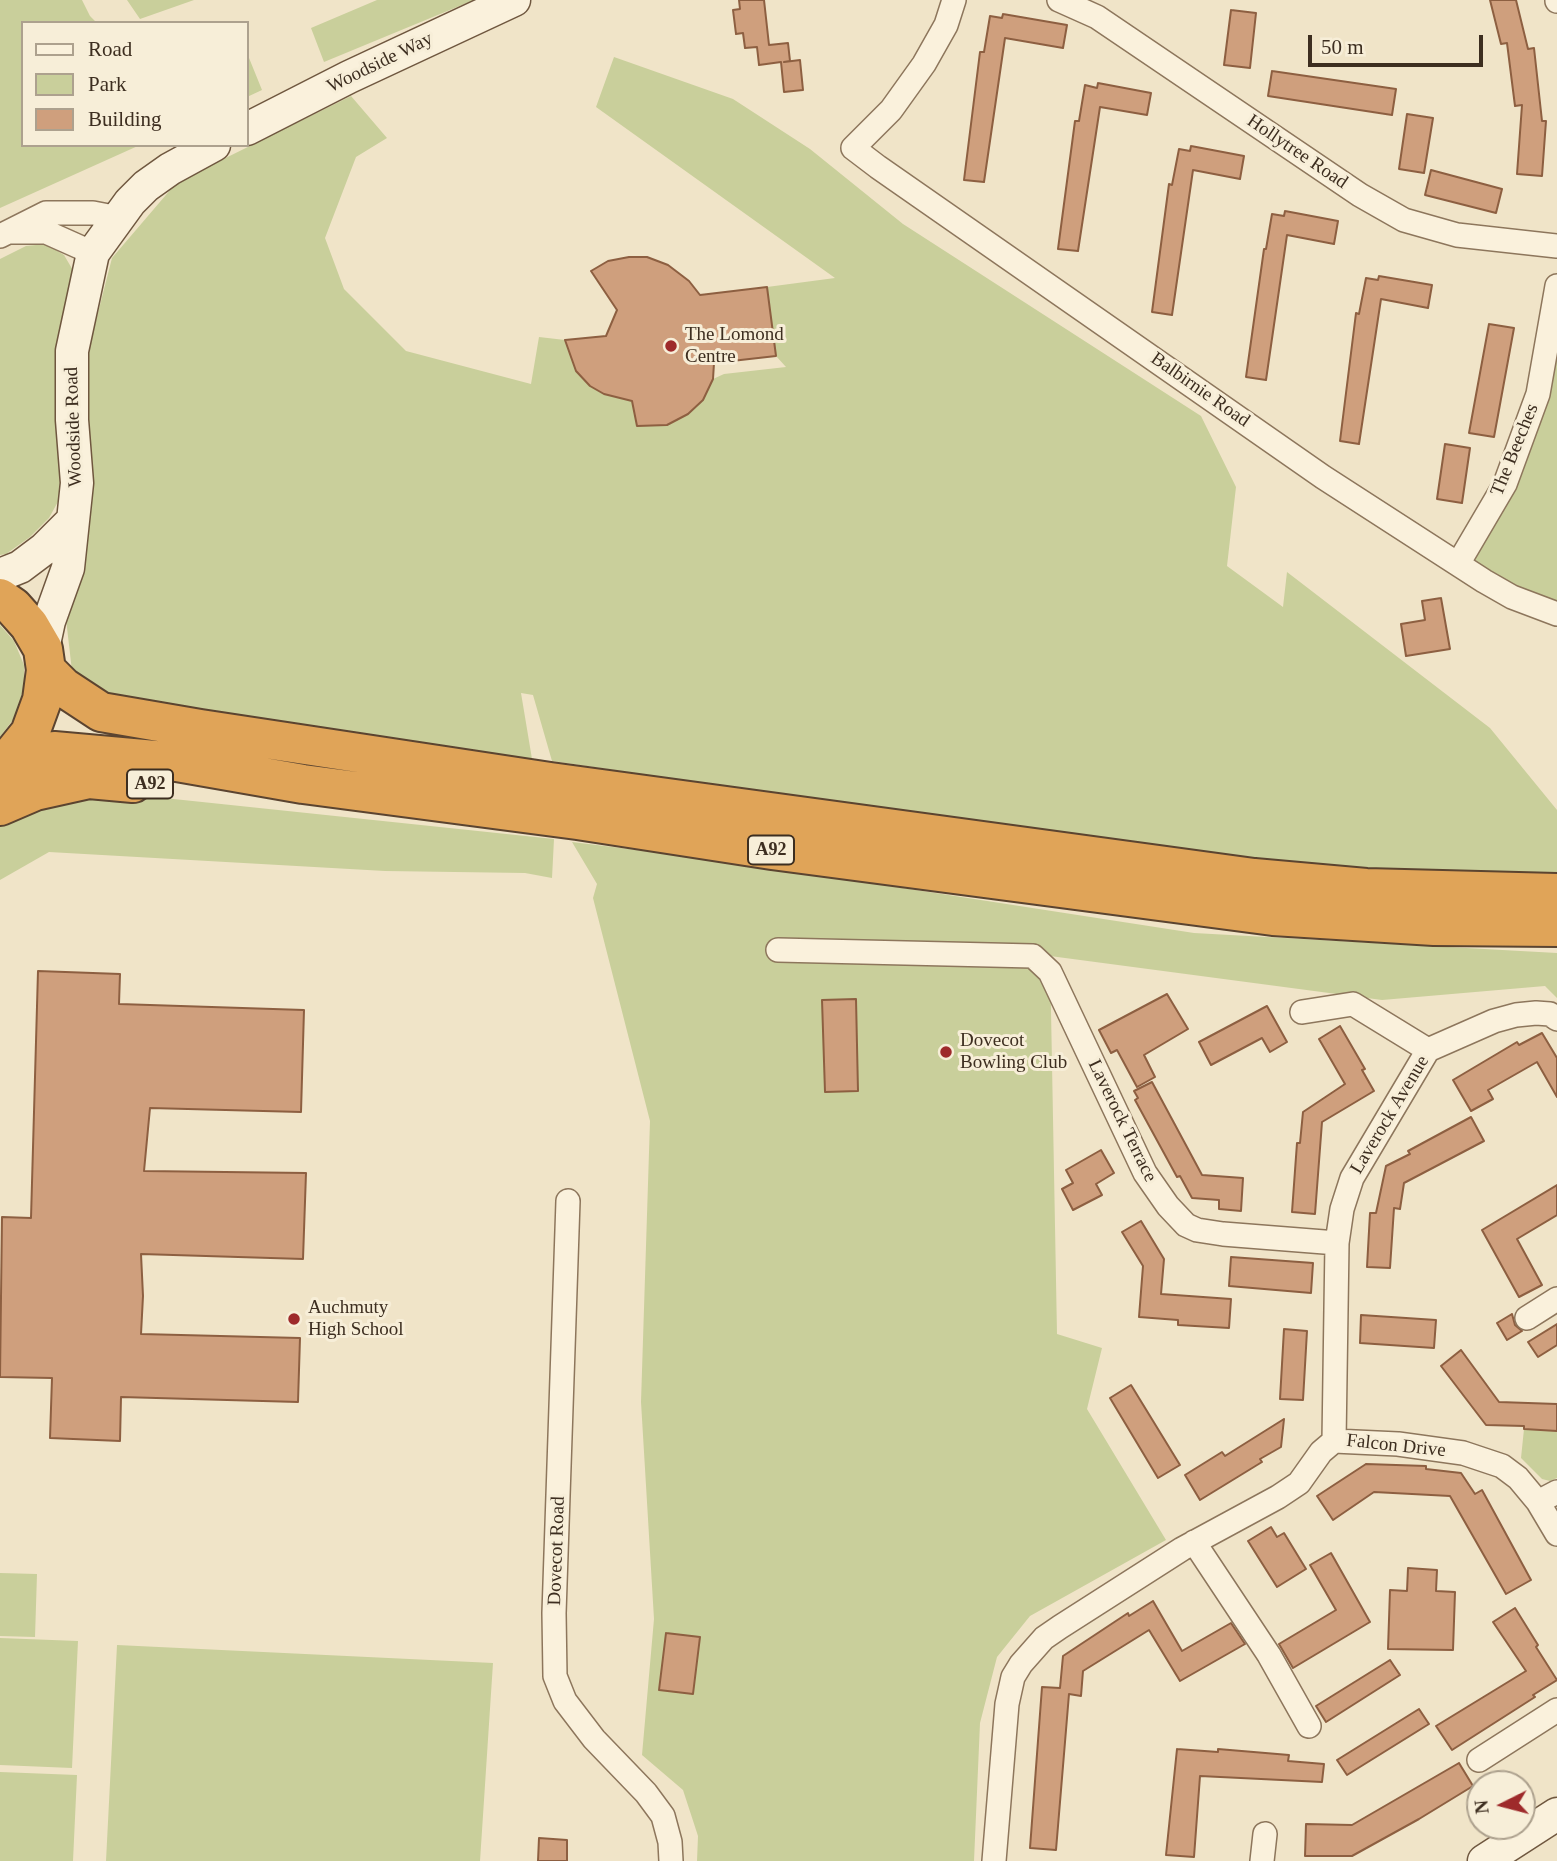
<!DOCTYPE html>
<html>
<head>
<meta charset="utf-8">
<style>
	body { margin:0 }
	#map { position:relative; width:1557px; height:1861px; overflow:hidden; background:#f0e4c8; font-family:Georgia,serif }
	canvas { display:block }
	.legend { position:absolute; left:21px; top:21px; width:228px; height:126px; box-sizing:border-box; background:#f7eed8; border:2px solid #ada18e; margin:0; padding:9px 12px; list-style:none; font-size:21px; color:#3d2e20 }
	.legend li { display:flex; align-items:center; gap:14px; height:35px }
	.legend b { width:35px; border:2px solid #ada18e }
	.north { position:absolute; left:1466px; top:1770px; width:70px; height:70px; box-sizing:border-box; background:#f7eed8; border:2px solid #ada18e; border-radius:50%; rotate:264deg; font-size:19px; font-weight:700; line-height:28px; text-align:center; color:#3d2e20 }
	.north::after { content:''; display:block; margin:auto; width:24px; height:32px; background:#9e2a2b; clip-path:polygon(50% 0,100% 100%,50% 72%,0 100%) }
	.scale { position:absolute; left:1308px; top:35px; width:175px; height:32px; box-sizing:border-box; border:4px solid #3d2e20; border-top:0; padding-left:9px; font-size:21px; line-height:24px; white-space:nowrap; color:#3d2e20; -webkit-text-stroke:5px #f7eed8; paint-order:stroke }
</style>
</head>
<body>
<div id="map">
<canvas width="1557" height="1861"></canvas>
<ul class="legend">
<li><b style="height:9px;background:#faf1dc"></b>Road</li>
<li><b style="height:19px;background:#c9cf9b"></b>Park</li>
<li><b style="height:19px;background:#cf9f7d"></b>Building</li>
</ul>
<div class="north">N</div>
<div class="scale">50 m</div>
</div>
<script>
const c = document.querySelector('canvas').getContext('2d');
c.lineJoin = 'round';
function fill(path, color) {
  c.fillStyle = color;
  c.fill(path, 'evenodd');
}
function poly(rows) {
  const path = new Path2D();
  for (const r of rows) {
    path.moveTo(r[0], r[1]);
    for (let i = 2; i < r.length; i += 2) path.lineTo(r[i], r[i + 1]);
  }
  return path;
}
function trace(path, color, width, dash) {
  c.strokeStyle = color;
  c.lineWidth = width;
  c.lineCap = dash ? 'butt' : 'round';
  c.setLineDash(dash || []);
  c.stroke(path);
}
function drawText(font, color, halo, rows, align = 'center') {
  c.font = font + ' Georgia,serif';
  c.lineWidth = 6;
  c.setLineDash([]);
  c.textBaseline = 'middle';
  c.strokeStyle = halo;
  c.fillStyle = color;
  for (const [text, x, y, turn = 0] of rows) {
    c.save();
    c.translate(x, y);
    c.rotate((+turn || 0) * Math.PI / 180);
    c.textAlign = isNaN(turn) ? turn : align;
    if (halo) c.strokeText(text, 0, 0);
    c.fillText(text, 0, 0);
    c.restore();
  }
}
const green = poly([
	[0,0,82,0,90,16,97,23,23,23,23,145,140,145,0,208],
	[127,0,194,0,140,19],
	[377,0,474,0,324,62,311,28],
	[247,53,262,90,247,97],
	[614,57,733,99,810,149,903,224,1201,416,1236,487,1227,566,1283,607,1287,572,1490,728,1557,810,1557,887,1260,864,552,761,533,695,521,693,532,759,144,710,100,694,72,671,66,619,90,482,88,352,112,258,177,182,351,96,387,138,356,157,325,238,344,289,406,351,531,384,539,337,565,340,576,371,590,386,632,398,637,426,667,425,688,414,703,400,713,379,724,374,786,367,776,356,767,287,835,278,596,107],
	[46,244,64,255,74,272,60,498,49,518,30,537,6,554,0,555,0,259,26,246],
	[1557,286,1557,614,1458,564,1505,484],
	[0,625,14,641,24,665,24,687,15,717,0,737],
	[88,790,554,839,552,878,525,873,385,871,49,852,0,880,0,822],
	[572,842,735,862,1194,933,1557,953,1557,998,1545,986,1382,1000,1050,956,1057,1334,1102,1348,1087,1409,1166,1540,1030,1616,997,1657,980,1723,974,1861,697,1861,698,1836,683,1790,642,1755,654,1619,641,1402,650,1121,593,898,597,884],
	[1524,1429,1557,1431,1557,1478,1550,1481,1542,1479,1521,1458],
	[0,1573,37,1574,35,1637,0,1636],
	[0,1638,78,1641,72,1768,0,1765],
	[117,1645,493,1663,480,1861,106,1861],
	[0,1772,77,1775,73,1861,0,1861]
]);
const building = poly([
	[739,0,764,0,769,45,788,43,790,61,784,62,800,60,803,90,784,92,781,62,759,65,757,47,745,48,743,33,736,34,733,10,740,9,739,0],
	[1490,0,1516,0,1528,49,1534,48,1542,121,1546,121,1542,176,1517,174,1522,105,1515,106,1507,43,1501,44,1490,0],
	[1231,10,1256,13,1250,68,1224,65,1231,10],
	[1003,14,1067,25,1063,48,1005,38,984,182,964,180,980,52,984,52,990,16,1002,18,1003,14],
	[1272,71,1396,89,1392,115,1268,96,1272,71],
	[1098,83,1151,93,1147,115,1100,107,1078,251,1058,249,1075,121,1079,121,1085,85,1097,88,1098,83],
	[1407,114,1433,118,1424,173,1399,169,1407,114],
	[1191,146,1244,156,1240,179,1193,170,1172,315,1152,312,1169,184,1172,185,1179,149,1190,151,1191,146],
	[1431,170,1502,189,1496,213,1425,195,1431,170],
	[1285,211,1338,221,1334,244,1287,235,1266,380,1246,377,1264,249,1266,249,1272,214,1284,216,1285,211],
	[629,257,647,257,668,265,689,281,700,295,767,287,776,356,714,363,713,379,703,400,688,414,667,425,637,426,632,401,604,394,590,386,576,371,565,340,606,336,617,310,591,271,608,261,629,257],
	[1379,276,1432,285,1428,308,1381,299,1359,444,1340,441,1356,313,1359,314,1366,278,1378,280,1379,276],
	[1489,324,1514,328,1494,437,1469,433,1489,324],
	[1445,444,1470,448,1462,503,1437,499,1445,444],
	[1441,598,1450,649,1406,656,1401,624,1425,620,1422,601,1441,598],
	[38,971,120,974,119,1004,304,1010,301,1112,150,1108,144,1171,306,1173,303,1259,141,1254,143,1296,141,1334,300,1338,298,1402,121,1397,120,1441,50,1438,52,1378,0,1377,2,1217,31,1218,38,971],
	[1167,994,1188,1029,1144,1055,1155,1077,1137,1087,1117,1050,1111,1053,1099,1030,1167,994],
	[856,999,858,1091,825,1092,822,1000,856,999],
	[1267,1006,1287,1042,1270,1052,1262,1038,1211,1065,1199,1042,1267,1006],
	[1340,1026,1365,1069,1362,1070,1374,1091,1322,1122,1315,1214,1292,1212,1297,1143,1300,1143,1303,1112,1345,1084,1319,1039,1340,1026],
	[1542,1033,1557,1058,1557,1097,1537,1062,1488,1090,1493,1099,1471,1111,1453,1080,1517,1042,1519,1045,1542,1033],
	[1152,1082,1202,1175,1243,1178,1241,1211,1219,1209,1219,1200,1192,1198,1180,1176,1177,1177,1135,1100,1138,1098,1134,1091,1152,1082],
	[1471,1117,1484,1141,1404,1183,1400,1209,1394,1208,1390,1268,1367,1267,1370,1213,1376,1213,1386,1166,1410,1154,1408,1151,1471,1117],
	[1101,1150,1114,1173,1096,1184,1102,1195,1073,1210,1062,1189,1073,1183,1066,1170,1101,1150],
	[1557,1185,1557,1215,1517,1239,1542,1285,1519,1297,1482,1230,1557,1185],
	[1141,1221,1164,1259,1161,1294,1231,1299,1229,1328,1178,1325,1178,1320,1139,1317,1143,1266,1122,1232,1141,1221],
	[1231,1257,1313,1263,1311,1293,1229,1286,1231,1257],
	[1512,1314,1515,1325,1522,1331,1507,1340,1497,1323,1512,1314],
	[1361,1315,1436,1320,1434,1348,1360,1343,1361,1315],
	[1557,1324,1557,1345,1538,1357,1528,1342,1557,1324],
	[1284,1329,1307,1331,1303,1400,1280,1399,1284,1329],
	[1461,1350,1499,1402,1557,1404,1557,1431,1524,1429,1524,1426,1486,1425,1441,1366,1461,1350],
	[1131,1385,1180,1465,1158,1478,1110,1398,1131,1385],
	[1284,1419,1281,1447,1260,1459,1262,1462,1200,1500,1185,1475,1222,1452,1225,1456,1284,1419],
	[1366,1464,1426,1466,1426,1469,1461,1473,1475,1494,1482,1490,1531,1580,1506,1594,1450,1496,1374,1492,1333,1520,1317,1496,1366,1464],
	[1271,1527,1277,1537,1284,1533,1306,1569,1277,1587,1248,1541,1271,1527],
	[1331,1553,1370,1622,1293,1668,1279,1644,1336,1610,1310,1565,1331,1553],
	[1408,1568,1437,1570,1436,1591,1455,1592,1453,1650,1388,1649,1390,1590,1407,1591,1408,1568],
	[1153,1601,1182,1651,1231,1623,1245,1644,1180,1681,1149,1630,1083,1671,1081,1696,1069,1694,1056,1850,1030,1848,1042,1687,1060,1688,1063,1656,1128,1613,1129,1616,1153,1601],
	[1515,1608,1538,1645,1536,1647,1557,1680,1533,1695,1535,1697,1452,1750,1436,1726,1526,1671,1493,1622,1515,1608],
	[666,1633,700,1637,693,1694,659,1690,666,1633],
	[1390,1660,1400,1675,1326,1722,1316,1706,1390,1660],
	[1419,1709,1429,1724,1347,1775,1337,1760,1419,1709],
	[1177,1749,1218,1752,1218,1749,1289,1755,1288,1761,1324,1764,1322,1782,1200,1776,1194,1857,1166,1855,1177,1749],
	[1459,1763,1473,1786,1419,1819,1352,1856,1305,1856,1306,1824,1352,1825,1459,1763],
	[539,1838,567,1840,567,1861,538,1861,539,1838]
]);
const street = poly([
	[954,0,946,25,924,64,891,110,853,148,878,167,1323,477,1484,581,1512,597,1557,614],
	[1059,0,1097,17,1360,195,1404,220,1457,235,1557,246],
	[1557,0,1557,1],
	[13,232,46,232,93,253],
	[0,236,46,213,93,213,119,218],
	[1458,564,1505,484,1538,394,1557,286],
	[778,950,1033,956,1050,972,1145,1173,1168,1206,1186,1225,1197,1230,1223,1234,1337,1243],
	[1302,1012,1353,1004,1428,1050],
	[568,1201,554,1613,555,1676,565,1701,594,1739,646,1793,663,1816,670,1842,671,1861],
	[1527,1318,1557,1299],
	[1334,1441,1337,1243,1342,1209,1352,1178,1428,1050,1494,1021,1516,1015,1536,1013,1550,1014,1557,1019],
	[1538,1502,1557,1492],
	[1194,1542,1269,1655,1309,1726],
	[1479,1760,1557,1710],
	[994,1861,1007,1704,1013,1677,1021,1664,1044,1638,1060,1627,1182,1549,1278,1497,1299,1483,1321,1452,1334,1441,1398,1444,1463,1453,1502,1466,1518,1478,1538,1502,1557,1534],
	[1262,1861,1265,1834]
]);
const secondary = poly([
	[247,129,349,77,514,0],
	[0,575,20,567,44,549,73,520],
	[43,649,49,621,68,568,77,483,72,420,72,351,93,253,130,202,146,186,170,169,214,145],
	[1484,1861,1557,1814]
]);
const highway = poly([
	[0,598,13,607,29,625,43,649,46,670,42,700,30,733,0,770],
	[46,670,63,687,101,712,200,729,550,782,1254,878,1366,888,1557,893],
	[5,765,54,751,177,762,303,784,577,820,772,850,1273,916,1434,926,1557,927],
	[0,806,35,791,89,779,133,783]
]);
const markers = [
	[671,346,7,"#9e2a2b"],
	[946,1052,7,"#9e2a2b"],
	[294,1319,7,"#9e2a2b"]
];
const shields = [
	[150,784,46],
	[771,850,46]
];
const shieldNames = [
	["A92",150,784],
	["A92",771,850]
];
const streetNames = [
	["Woodside Way",380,63,-26],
	["Hollytree Road",1297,152,34],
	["Balbirnie Road",1200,390,35],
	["Woodside Road",74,427,-92],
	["The Beeches",1515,450,-68],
	["Laverock Avenue",1390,1115,-59],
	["Laverock Terrace",1122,1121,64],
	["Falcon Drive",1396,1446,6],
	["Dovecot Road",557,1551,-88]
];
const poiNames = [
	["The Lomond",685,335],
	["Centre",685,357],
	["Dovecot",960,1041],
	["Bowling Club",960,1063],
	["Auchmuty",308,1308],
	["High School",308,1330]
];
fill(green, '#c9cf9b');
fill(building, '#cf9f7d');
trace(building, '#8d5f41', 2);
trace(street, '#8d765c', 26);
trace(secondary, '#6f573f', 35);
trace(highway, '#5b4430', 42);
trace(street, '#faf1dc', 23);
trace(secondary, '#faf1dc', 32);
trace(highway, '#e0a458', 38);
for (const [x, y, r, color] of markers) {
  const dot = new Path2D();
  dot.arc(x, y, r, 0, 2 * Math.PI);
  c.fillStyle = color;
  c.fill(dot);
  trace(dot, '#f7eed8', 2.5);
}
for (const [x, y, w] of shields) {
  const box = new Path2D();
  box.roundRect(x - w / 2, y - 14.5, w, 29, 5);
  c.fillStyle = '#f7eed8';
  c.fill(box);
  trace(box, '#3d2e20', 2);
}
drawText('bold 18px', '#3d2e20', null, shieldNames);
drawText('19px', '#3d2e20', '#f7eed8', streetNames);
drawText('19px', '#3d2e20', '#f7eed8', poiNames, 'left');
</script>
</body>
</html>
